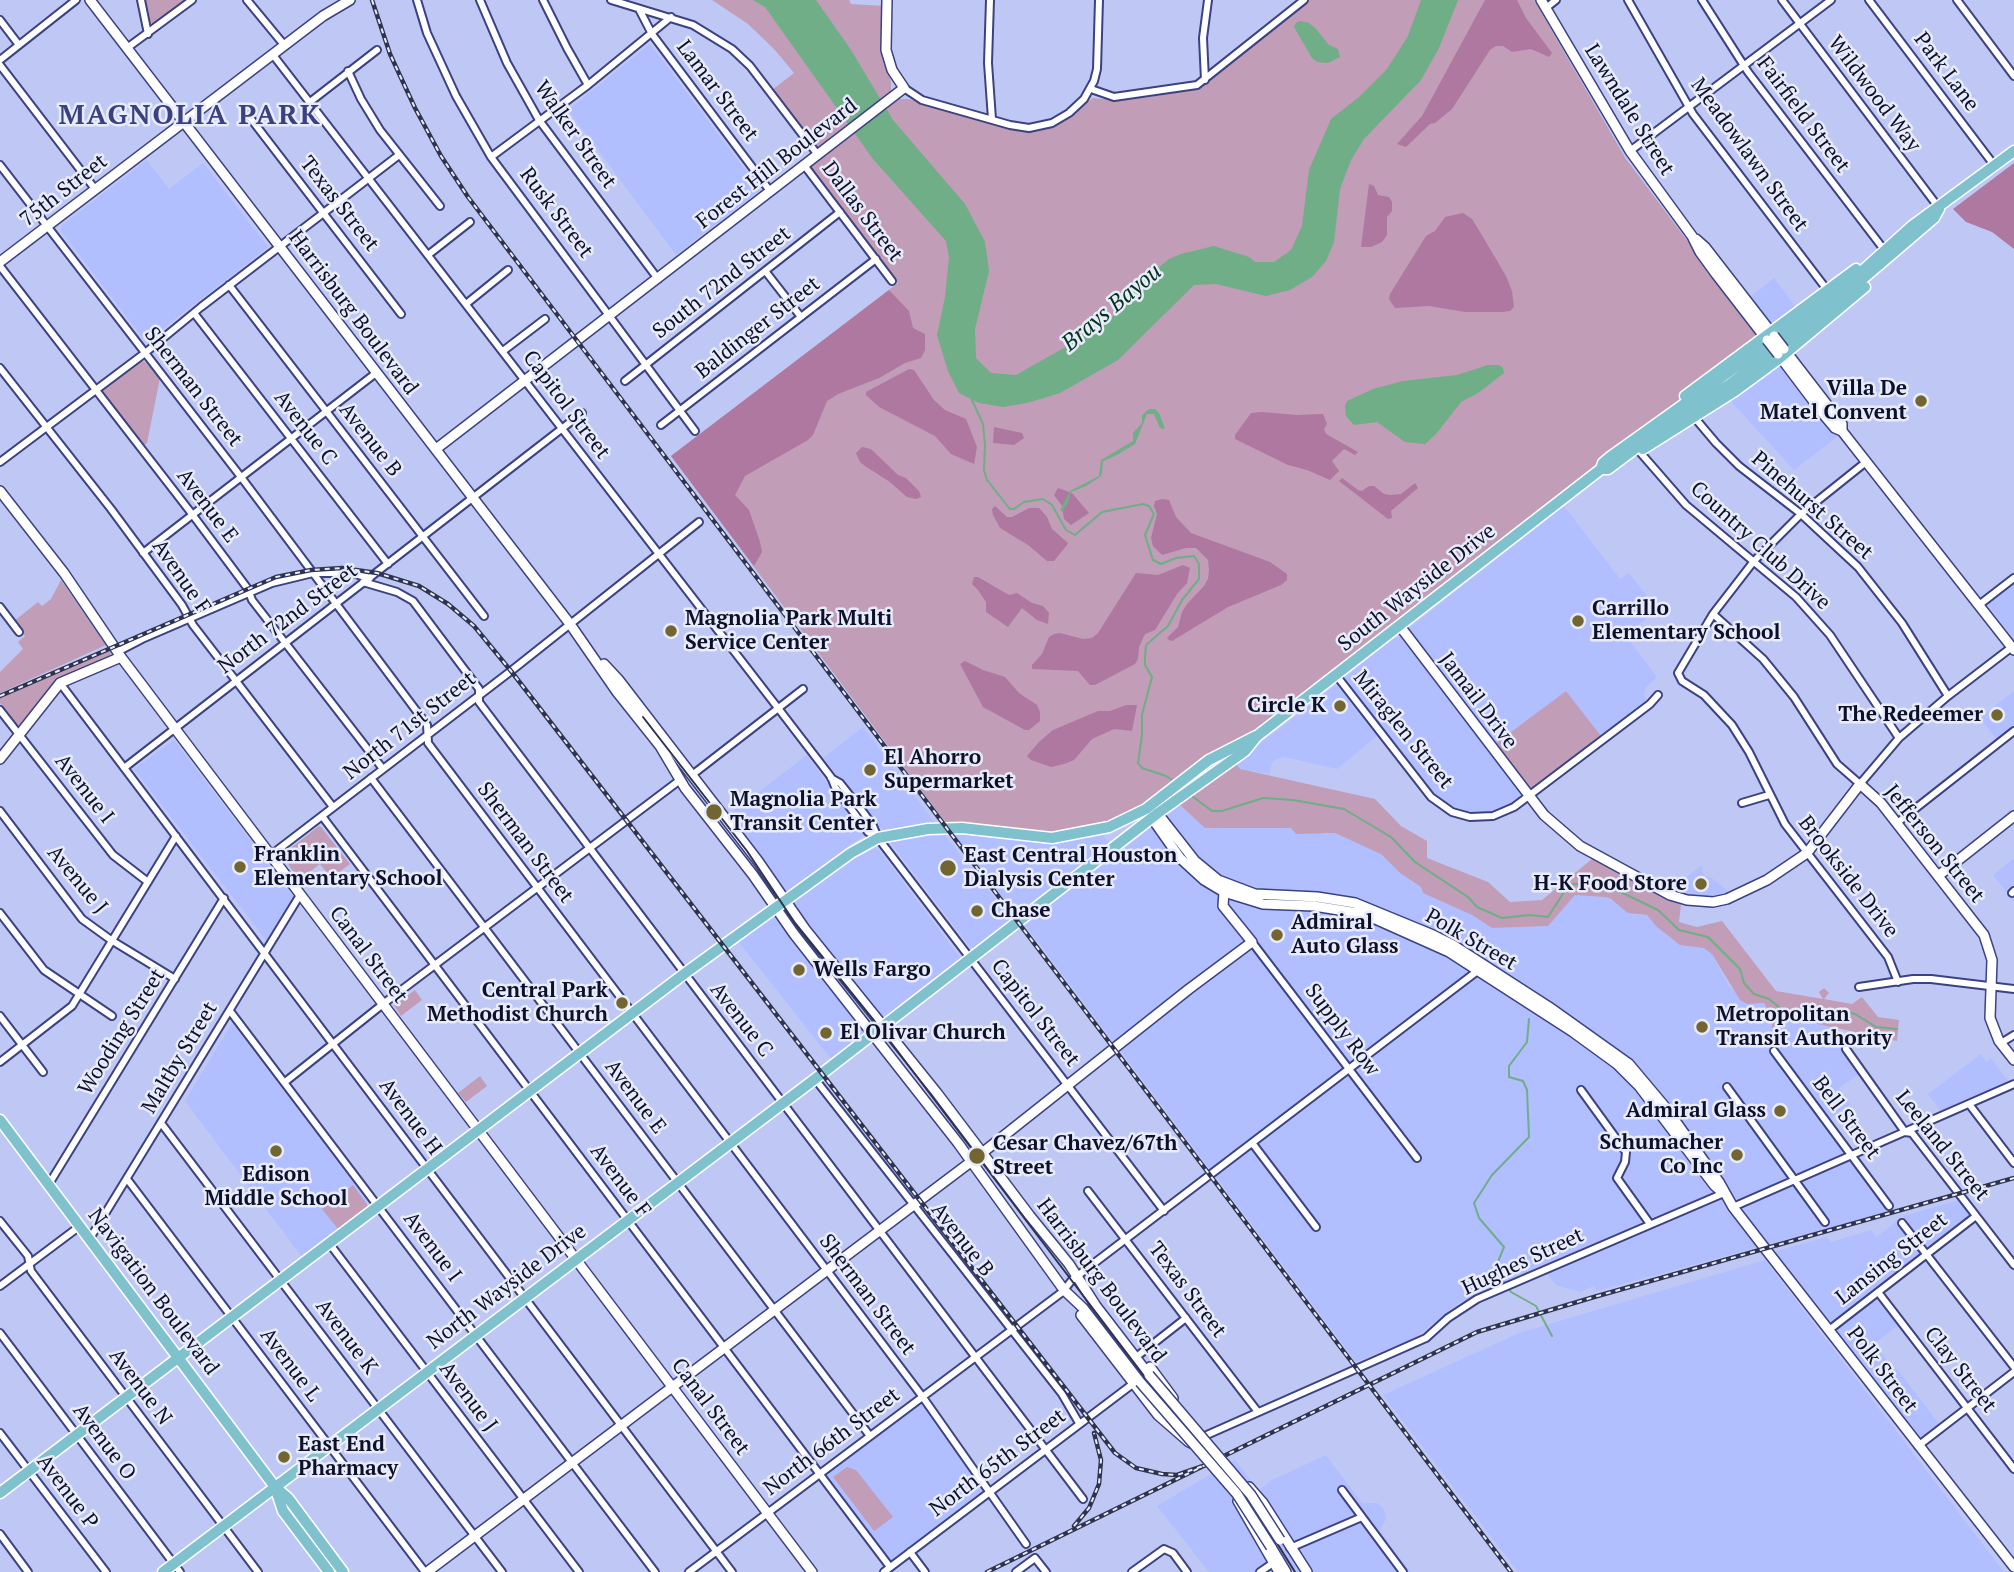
<!DOCTYPE html>
<html>
<head>
<meta charset="utf-8">
<style>
	body { margin:0 }
	canvas { display:block; background:#bfc8f5 }
</style>
</head>
<body>
<canvas width="2014" height="1572"></canvas>
<script>
const c = document.querySelector('canvas').getContext('2d');
c.lineJoin = 'round';
function fill(path, color) {
  c.fillStyle = color;
  c.fill(path, 'evenodd');
}
function poly(rows) {
  const path = new Path2D();
  for (const r of rows) {
    path.moveTo(r[0], r[1]);
    for (let i = 2; i < r.length; i += 2) path.lineTo(r[i], r[i + 1]);
  }
  return path;
}
function trace(path, color, width, dash) {
  c.strokeStyle = color;
  c.lineWidth = width;
  c.lineCap = dash ? 'butt' : 'round';
  c.setLineDash(dash || []);
  c.stroke(path);
}
function drawText(font, color, halo, rows, align = 'center') {
  c.font = font + ' "PT Serif",serif';
  c.lineWidth = 5;
  c.setLineDash([]);
  c.textBaseline = 'middle';
  c.strokeStyle = halo;
  c.fillStyle = color;
  for (const [text, x, y, turn = 0] of rows) {
    c.save();
    c.translate(x, y);
    c.rotate((+turn || 0) * Math.PI / 180);
    c.textAlign = isNaN(turn) ? turn : align;
    if (halo) c.strokeText(text, 0, 0);
    c.fillText(text, 0, 0);
    c.restore();
  }
}
const built = poly([
	[650,44,760,190,676,255,568,110],
	[147,160,169,189,203,163,268,247,148,340,143,338,61,231,61,226],
	[1774,278,1798,310,1773,326,1749,298],
	[1777,364,1782,367,1838,436,1794,470,1728,398],
	[1564,506,1620,579,1629,573,1658,610,1625,635,1657,677,1646,687,1644,694,1647,700,1601,736,1566,691,1495,744,1408,629],
	[2014,582,2014,640,1987,604],
	[1400,637,1519,791,1520,796,1517,800,1498,810,1488,812,1466,811,1446,803,1434,793,1345,680,1347,676,1360,665,1395,638],
	[1336,685,1377,736,1337,769,1284,757,1273,761,1269,774,1240,769,1235,763],
	[2014,691,2014,729,1998,741,1980,718],
	[863,727,936,824,886,832,878,826,823,758],
	[174,740,293,896,266,940,134,769],
	[807,755,864,835,786,894,726,817],
	[1180,805,1205,828,1291,828,1325,834,1335,833,1350,838,1381,854,1400,873,1421,887,1423,893,1472,915,1492,928,1548,926,1575,895,1605,897,1639,915,1647,915,1656,926,1687,946,1704,947,1712,954,1729,986,1747,1004,1764,1003,1771,1014,1830,1025,1846,1047,1843,1050,1859,1074,1839,1088,1850,1104,1829,1119,1800,1081,1796,1084,1889,1212,1596,1291,1594,1286,1580,1292,1556,1285,1540,1266,1460,1302,1416,1337,1356,1362,1025,925,1151,828,1156,830,1225,896,1255,906,1347,913,1348,899,1253,890,1219,876,1196,857,1167,819,1169,814],
	[943,833,1013,921,975,949,971,948,890,842,924,834],
	[953,833,1035,842,1058,842,1102,834,1110,844,1017,916],
	[874,848,879,850,961,959,883,1019,794,910,792,903,841,865],
	[2014,858,2014,902,1993,875],
	[1702,865,1703,874,1713,879,1729,892,1705,898,1693,897,1666,887,1670,879,1679,883],
	[776,914,865,1032,831,1059,738,941],
	[232,1023,367,1201,367,1207,302,1257,185,1101],
	[1981,1054,1986,1062,1991,1058,2009,1082,1941,1111,1928,1094],
	[1960,1200,1970,1212,1970,1217,1931,1247,1926,1246,1903,1216],
	[1896,1222,1920,1251,1919,1257,1832,1322,1824,1318,1774,1252,1826,1237,1831,1242,1871,1230,1876,1237],
	[1765,1260,2004,1572,1518,1572,1383,1395,1519,1333],
	[1873,1300,1882,1302,1899,1324,1874,1344,1895,1370,1897,1369,1940,1425,1921,1440,1835,1331],
	[922,1402,986,1490,891,1563,824,1475],
	[1326,1455,1362,1503,1377,1503,1384,1509,1386,1518,1380,1531,1410,1572,1209,1572,1157,1506,1235,1460,1259,1490,1272,1480]
]);
const green = poly([
	[145,0,184,0,184,1,153,24,148,20],
	[712,0,849,0,851,4,884,6,885,59,891,82,891,92,820,150,816,149,772,90,794,73,775,50,748,24],
	[1308,0,1534,0,1626,159,1755,331,1756,340,1261,727,1199,762,1143,804,1114,820,1084,830,1060,833,1009,830,945,822,671,456,898,283,810,169,812,164,891,103,900,99,908,99,1018,127,1064,120,1093,98,1113,100,1150,97,1191,90,1214,77],
	[141,361,145,362,160,378,147,443,143,446,100,390],
	[61,580,106,645,0,693,0,672,23,649,18,642,25,636,14,621,38,602,42,606,51,599],
	[109,650,112,658,65,679,22,727,17,725,0,703,0,697],
	[1566,691,1601,736,1533,788,1529,787,1495,744],
	[1235,763,1240,769,1375,799,1401,826,1427,841,1427,858,1488,882,1510,902,1542,900,1592,859,1681,905,1679,922,1697,927,1722,921,1776,991,1823,999,1819,992,1824,988,1829,993,1824,999,1852,1004,1862,997,1878,1017,1899,1020,1897,1041,1790,1018,1772,1028,1771,1014,1764,1003,1747,1004,1740,1000,1712,954,1704,948,1680,945,1656,926,1647,915,1628,913,1611,899,1605,897,1575,895,1548,926,1492,928,1472,915,1423,893,1421,887,1400,873,1381,854,1335,833,1296,834,1291,828,1205,828,1180,805],
	[319,826,321,827,350,864,331,878,320,864,299,880,282,855],
	[415,990,422,1000,401,1016,394,1005],
	[480,1076,487,1086,466,1102,458,1093],
	[353,1185,368,1206,338,1229,322,1209],
	[847,1467,856,1470,893,1517,874,1531,833,1477]
]);
const forest = poly([
	[1485,0,1517,0,1526,18,1552,53,1549,57,1531,49,1512,52,1503,46,1496,46,1490,50,1452,109,1435,123,1430,124,1406,147,1397,144,1422,116],
	[2014,163,2014,249,1992,232,1966,222,1953,209],
	[1369,184,1374,186,1378,195,1389,197,1392,202,1392,211,1387,217,1387,235,1382,242,1371,247,1361,247],
	[1463,213,1472,219,1480,232,1506,276,1512,291,1514,307,1510,311,1502,312,1465,312,1429,306,1395,308,1389,299,1390,294,1426,236,1435,231,1445,217],
	[889,290,909,311,913,328,925,334,925,350,921,358,905,363,879,378,838,394,827,401,813,435,808,440,745,476,735,495,749,510,760,542,762,552,754,566,671,456],
	[909,369,914,370,934,400,945,410,966,419,977,447,974,464,951,454,935,436,879,407,866,395,866,392],
	[1262,412,1297,415,1323,414,1327,424,1324,429,1326,434,1358,452,1355,455,1344,449,1332,461,1339,471,1330,480,1307,470,1288,465,1235,439,1235,435,1251,413],
	[994,427,1022,433,1024,438,1014,445,993,443],
	[862,447,871,449,898,475,906,478,919,491,921,497,916,499,907,497,890,482,865,466,860,462,856,453],
	[1342,478,1358,490,1362,491,1369,486,1374,486,1384,494,1390,495,1401,494,1415,483,1418,488,1391,511,1392,518,1388,519,1339,481],
	[1058,488,1072,493,1089,513,1071,525,1064,519,1062,506,1054,495],
	[1162,499,1169,500,1176,517,1191,533,1270,562,1287,574,1287,580,1281,585,1228,607,1172,641,1169,640,1167,638,1178,627,1182,612,1187,604,1204,586,1208,579,1209,570,1208,560,1196,548,1186,548,1162,555,1153,546,1151,538,1157,514,1154,506,1155,501],
	[995,506,1007,517,1012,517,1029,508,1039,508,1047,517,1052,529,1068,543,1067,545,1054,561,1047,561,1028,545,1000,528,993,515,992,509],
	[1183,565,1190,568,1187,583,1177,594,1155,630,1145,634,1139,647,1138,659,1135,664,1095,685,1090,685,1078,671,1032,669,1032,665,1042,654,1049,637,1054,634,1060,633,1083,639,1092,638,1098,633,1136,573,1158,575],
	[974,577,978,577,1009,595,1017,593,1032,603,1043,606,1049,613,1048,624,1037,620,1022,608,1008,627,986,612,986,602,978,590,972,584],
	[965,661,983,670,1005,677,1019,693,1037,705,1040,712,1040,721,1029,730,1025,730,983,707,960,664],
	[1126,705,1137,705,1132,731,1114,729,1092,739,1074,760,1064,764,1051,767,1031,760,1027,756,1039,742,1053,730,1098,711,1110,711]
]);
const water = poly([
	[753,0,816,0,851,50,893,120,965,204,985,242,989,271,975,329,976,358,991,373,1016,375,1108,323,1134,288,1169,259,1181,254,1214,246,1249,257,1255,262,1274,262,1291,250,1302,226,1309,170,1331,119,1359,97,1387,69,1408,36,1421,0,1458,0,1439,48,1421,80,1364,139,1351,160,1340,189,1334,242,1326,261,1312,277,1290,290,1266,296,1216,284,1194,285,1118,360,1060,393,1027,403,1003,407,979,403,959,393,948,371,937,335,945,297,949,257,946,241,873,159,765,7],
	[1300,21,1309,23,1316,29,1329,45,1338,49,1340,57,1328,63,1317,62,1312,58,1294,27,1296,23],
	[1488,365,1499,365,1503,368,1504,373,1478,393,1461,402,1436,434,1425,444,1405,442,1377,422,1354,425,1346,416,1345,406,1347,401,1373,389,1403,381,1457,375],
	[1149,409,1155,409,1159,413,1165,429,1160,428,1154,414,1147,414,1135,444,1115,456,1103,461,1102,473,1100,477,1086,486,1071,492,1068,503,1062,512,1060,510,1070,491,1099,476,1101,460,1133,441,1133,433,1142,423,1142,415]
]);
const stream = poly([
	[972,400,983,424,985,445,984,470,987,480,1010,509,1014,509,1024,502,1043,499,1052,505,1066,530,1075,535,1102,512,1143,504,1149,506,1154,514,1145,535,1153,560,1161,564,1176,558,1194,556,1199,564,1199,579,1182,600,1168,626,1146,645,1145,657,1145,665,1152,677,1142,715,1142,735,1138,763,1142,768,1166,776,1174,781],
	[1192,796,1212,811,1222,811,1263,798,1293,800,1344,809,1391,837,1415,862,1468,897,1477,907,1502,918,1530,915,1548,917,1566,889,1572,884,1606,885,1658,910,1679,930,1708,937,1740,969,1744,983,1754,994,1769,999,1784,1011,1845,1012,1855,1014,1876,1027,1897,1029],
	[1529,1019,1527,1042,1509,1066,1509,1077,1523,1081,1527,1090,1529,1137,1492,1175,1474,1203,1479,1218,1504,1247,1495,1269,1511,1292,1536,1306,1552,1336]
]);
const street = poly([
	[141,0,148,34],
	[247,0,285,46],
	[417,0,427,33,456,96,491,157,695,431],
	[480,0,507,63,539,120,658,279],
	[543,0,567,48,588,85],
	[611,0,693,25,732,49,750,66,818,155],
	[990,0,988,63,992,119],
	[1628,0,1693,114,1828,291],
	[1702,0,1748,72,1882,247],
	[1782,0,1939,208],
	[1869,0,1994,165],
	[1957,0,2014,76],
	[1546,8,1556,0],
	[639,9,652,34,770,191],
	[0,20,19,45],
	[127,48,192,0],
	[273,55,778,708,831,777,835,787,868,832,878,838],
	[0,60,76,0],
	[0,65,95,189],
	[348,71,361,99,380,130,440,206],
	[1205,80,1203,38,1208,0],
	[904,88,922,100,1010,125,1029,128,1052,123,1069,113,1084,99,1094,81,1097,69,1099,0],
	[1091,89,1114,97,1197,85,1304,0],
	[310,102,377,50],
	[248,115,401,314],
	[1630,151,1831,0],
	[491,157,588,85,671,17],
	[0,165,241,477,427,725,428,743,922,1396,1026,1544],
	[804,165,892,281],
	[428,255,470,222],
	[0,266,192,514,248,589,252,600,383,769],
	[766,272,801,317],
	[229,285,484,616],
	[466,304,508,270],
	[194,313,388,564],
	[503,351,545,319],
	[0,368,111,509,182,605,193,625,333,807],
	[625,381,840,212],
	[1694,417,1716,443,1739,466,1801,514,1858,567,1902,623,1948,696],
	[661,425,876,259],
	[1639,451,1686,505,1796,597,1830,635,1899,738],
	[0,462,145,353,201,307,399,155],
	[1866,462,1801,514,1754,561,1713,614,1678,673,1682,681,1704,695,1732,725,1749,752,1785,824,1888,957,1898,982],
	[143,553,376,373],
	[363,582,397,592,413,601,479,689,479,702,1083,1499],
	[1979,605,2014,578],
	[0,607,19,632],
	[1713,614,1763,659,1794,697,1837,764,1860,784,1899,738,1948,696,2012,647],
	[117,652,142,639,272,583,313,573,351,573,370,578],
	[1336,675,1431,797,1452,812,1470,817,1493,816,1514,807,1650,704,1658,695],
	[60,683,732,1572],
	[0,710,113,855,148,882],
	[124,768,582,413],
	[692,775,803,689],
	[371,778,870,1436],
	[831,778,840,783,863,812,873,826,878,838,1164,1211],
	[1742,803,1769,795],
	[0,811,82,919,111,940,175,979],
	[322,816,890,1567],
	[1897,823,2014,731],
	[271,855,511,671,699,522],
	[2012,893,2014,891],
	[0,913,44,970,112,1016],
	[1252,942,1417,1158],
	[1859,987,1913,979,1931,979,2014,989],
	[230,1011,655,1572],
	[0,1016,43,1072],
	[2001,1043,2014,1035],
	[1846,1049,1905,1132,1912,1133,2014,1265],
	[1774,1051,1889,1206],
	[0,1062,72,1006,176,836],
	[815,1079,1062,1394,1079,1423],
	[285,1082,383,1004,680,780],
	[1727,1087,1825,1222],
	[1581,1090,1626,1152,1625,1162,1617,1178,1650,1224],
	[1969,1104,2014,1163],
	[161,1123,502,1572],
	[1253,1144,1316,1227],
	[127,1179,425,1572],
	[49,1184,224,898],
	[1088,1191,1258,1412],
	[1733,1207,2014,1084],
	[0,1221,28,1256,31,1271,258,1572],
	[1902,1223,2014,1367],
	[89,1240,300,895],
	[329,1243,579,1572],
	[0,1286,80,1226],
	[1064,1290,1072,1280,1480,969],
	[1878,1292,2014,1469],
	[1829,1330,1976,1216],
	[0,1333,180,1572],
	[1140,1354,1186,1318],
	[0,1433,106,1572],
	[1191,1444,1200,1438,1426,1338,1448,1318,1477,1299,1724,1193],
	[1918,1446,2014,1372],
	[1342,1490,1403,1572],
	[0,1534,28,1572],
	[1290,1548,1362,1517],
	[910,1552,925,1572],
	[689,1572,1065,1290],
	[884,1572,1134,1383],
	[1016,1572,1035,1558,1046,1572],
	[1132,1572,1164,1549,1173,1553,1187,1572],
	[1260,1572,1273,1563]
]);
const secondary = poly([
	[90,0,570,624,617,692,660,746,685,788,753,875,794,934,958,1143,1064,1290,1083,1308,1140,1382],
	[1541,0,1630,151,1692,236,1700,252,1716,274,1767,340],
	[1696,239,1705,247,1774,336],
	[0,262,323,16,350,0],
	[1784,349,1842,424,1842,431],
	[1778,354,1824,415,1835,428,1842,431,2014,650],
	[436,449,904,88,892,70,886,50,887,0],
	[0,491,64,573,121,657,812,1572],
	[1399,625,1544,815,1580,846,1670,895,1687,900,1713,902,1727,899,1767,880,1807,853,1860,784,1881,803,1984,935,1992,960,1990,1018,1999,1041,2014,1060],
	[604,664,618,679,758,861,805,929,937,1093,1030,1216,1069,1264,1096,1306,1149,1375],
	[0,759,60,683,121,657],
	[1155,810,1195,861,1218,880,1255,894,1317,897,1355,903,1433,935,1453,945,1549,1007,1629,1064,1666,1108,1719,1182,1733,1207,1767,1251,2014,1567],
	[1149,814,1180,858,1204,880,1224,892,1263,904,1314,906,1364,914,1449,952,1573,1032,1617,1064,1639,1086,1714,1185,1722,1192],
	[1938,876,2014,816],
	[1081,1315,1158,1415,1189,1442],
	[1150,1367,1173,1398],
	[1210,1453,1222,1468,1234,1478],
	[1249,1487,1263,1503,1307,1572],
	[1238,1501,1279,1572],
	[1271,1547,1286,1572],
	[427,1572,972,1161,1189,989,1252,942,1223,906,1224,892,1231,886]
]);
const primary = poly([
	[1685,396,1856,269],
	[1643,449,1735,391,1780,358,1865,287],
	[1601,469,1608,469,1672,421,1730,384,1817,318,1934,218,1939,209],
	[0,1120,275,1487,288,1498,343,1572],
	[275,1487,283,1511,329,1572],
	[0,1493,684,974,851,853,878,838,928,829,962,828,1052,838,1109,827,1146,809,1209,760,1256,736],
	[163,1572,815,1079,1158,813,1245,751,1257,736,1601,469,1603,463,1610,457,1782,334,1850,282,1912,226,2014,151]
]);
const tram = poly([
	[643,717,747,851,795,923,880,1028,1154,1389,1255,1508,1295,1572]
]);
const rail = poly([
	[372,0,390,54,415,108,441,156,468,197,1511,1572],
	[0,696,248,589,276,577,311,570,342,568,377,573,419,586,448,604,474,626,511,671,1115,1453,1136,1468,1162,1474,1177,1475,1206,1465],
	[1074,1526,1089,1508,1099,1484,1101,1460,1094,1433],
	[987,1572,1477,1332,1594,1297,2014,1178]
]);
const secondaryBridge = poly([
	[1774,336,1784,349],
	[1767,340,1778,354],
	[1149,1375,1251,1495,1280,1540],
	[1140,1382,1237,1494,1271,1547]
]);
const markers = [
	[1921,401,7,"#726532"],
	[1578,621,7,"#726532"],
	[671,631,7,"#726532"],
	[1340,706,7,"#726532"],
	[1997,715,7,"#726532"],
	[870,770,7,"#726532"],
	[714,812,9,"#726532"],
	[240,867,7,"#726532"],
	[948,868,9,"#726532"],
	[1701,884,7,"#726532"],
	[977,911,7,"#726532"],
	[1277,935,7,"#726532"],
	[799,970,7,"#726532"],
	[622,1003,7,"#726532"],
	[1702,1027,7,"#726532"],
	[826,1033,7,"#726532"],
	[1780,1111,7,"#726532"],
	[276,1151,7,"#726532"],
	[1737,1155,7,"#726532"],
	[977,1156,9,"#726532"],
	[284,1457,7,"#726532"]
];
const streetNames = [
	["Park Lane",1946,72,53],
	["Lamar Street",717,91,53],
	["Wildwood Way",1874,94,53],
	["Lawndale Street",1629,110,58],
	["Fairfield Street",1803,115,53],
	["Walker Street",575,135,55],
	["Meadowlawn Street",1749,155,54],
	["Forest Hill Boulevard",777,164,-38],
	["75th Street",64,191,-38],
	["Texas Street",339,204,52],
	["Dallas Street",862,212,53],
	["Rusk Street",556,213,53],
	["South 72nd Street",722,283,-38],
	["Harrisburg Boulevard",353,313,53],
	["Baldinger Street",758,328,-38],
	["Sherman Street",193,387,52],
	["Capitol Street",566,405,53],
	["Avenue C",305,428,52],
	["Avenue B",370,440,52],
	["Avenue E",207,506,53],
	["Pinehurst Street",1812,506,41],
	["Country Club Drive",1760,546,42],
	["Avenue F",181,577,55],
	["South Wayside Drive",1417,588,-38],
	["North 72nd Street",288,619,-37],
	["Jamail Drive",1478,701,53],
	["North 71st Street",410,726,-38],
	["Miraglen Street",1403,730,51],
	["Avenue I",84,789,52],
	["Sherman Street",525,843,53],
	["Jefferson Street",1934,844,51],
	["Brookside Drive",1848,877,52],
	["Avenue J",77,880,50],
	["Polk Street",1471,940,30],
	["Canal Street",368,955,53],
	["Capitol Street",1035,1013,52],
	["Avenue C",741,1020,52],
	["Supply Row",1342,1030,53],
	["Wooding Street",122,1032,-58],
	["Maltby Street",180,1058,-59],
	["Avenue E",635,1097,53],
	["Avenue H",410,1117,53],
	["Bell Street",1846,1118,53],
	["Leeland Street",1942,1146,51],
	["Avenue F",620,1181,53],
	["Avenue B",962,1240,52],
	["Avenue I",432,1247,53],
	["Lansing Street",1892,1259,-38],
	["Hughes Street",1523,1262,-25],
	["Harrisburg Boulevard",1101,1281,53],
	["North Wayside Drive",507,1287,-37],
	["Texas Street",1187,1290,53],
	["Navigation Boulevard",153,1292,53],
	["Sherman Street",867,1295,53],
	["Avenue K",346,1337,53],
	["Avenue L",290,1365,53],
	["Polk Street",1882,1370,53],
	["Clay Street",1960,1370,52],
	["Avenue N",140,1387,53],
	["Avenue J",468,1397,53],
	["Canal Street",710,1407,53],
	["Avenue O",104,1442,53],
	["North 66th Street",832,1442,-37],
	["North 65th Street",998,1463,-37],
	["Avenue P",67,1492,53]
];
const poiNames = [
	["Villa De",1907,389,"right"],
	["Matel Convent",1907,413,"right"],
	["Carrillo",1592,609],
	["Elementary School",1592,633],
	["Magnolia Park Multi",685,619],
	["Service Center",685,643],
	["Circle K",1326,706,"right"],
	["The Redeemer",1983,715,"right"],
	["El Ahorro",884,758],
	["Supermarket",884,782],
	["Magnolia Park",730,800],
	["Transit Center",730,824],
	["Franklin",254,855],
	["Elementary School",254,879],
	["East Central Houston",964,856],
	["Dialysis Center",964,880],
	["H-K Food Store",1687,884,"right"],
	["Chase",991,911],
	["Admiral",1291,923],
	["Auto Glass",1291,947],
	["Wells Fargo",813,970],
	["Central Park",608,991,"right"],
	["Methodist Church",608,1015,"right"],
	["Metropolitan",1716,1015],
	["Transit Authority",1716,1039],
	["El Olivar Church",840,1033],
	["Admiral Glass",1766,1111,"right"],
	["Schumacher",1723,1143,"right"],
	["Co Inc",1723,1167,"right"],
	["Cesar Chavez/67th",993,1144],
	["Street",993,1168],
	["Edison",276,1175,"center"],
	["Middle School",276,1199,"center"],
	["East End",298,1445],
	["Pharmacy",298,1469]
];
const waterNames = [
	["Brays Bayou",1112,308,-40]
];
const districtNames = [
	["MAGNOLIA PARK",190,116]
];
fill(built, '#b1beff');
fill(green, '#c19db7');
fill(forest, '#ae78a1');
fill(water, '#6fae86');
trace(stream, '#6fae86', 2);
trace(street, '#3b4281', 10);
trace(secondary, '#3b4281', 12);
trace(primary, '#fff', 13);
trace(street, '#fff', 6);
trace(secondary, '#fff', 9);
trace(primary, '#80c1ce', 10);
trace(tram, '#2e3350', 2);
trace(rail, '#2e3350', 4.5);
trace(rail, '#e7ebfa', 2, [5]);
trace(secondaryBridge, '#3b4281', 12, []);
trace(secondaryBridge, '#fff', 9);
for (const [x, y, r, color] of markers) {
  const dot = new Path2D();
  dot.arc(x, y, r, 0, 2 * Math.PI);
  c.fillStyle = color;
  c.fill(dot);
  trace(dot, '#e7ebfa', 2.5);
}
drawText('21px', '#0d102a', '#e7ebfa', streetNames);
drawText('bold 21px', '#0d102a', '#e7ebfa', poiNames, 'left');
drawText('italic 23px', '#00331a', '#e7ebfa', waterNames);
c.letterSpacing = '2px';
drawText('bold 28px', '#394180', '#e7ebfa', districtNames);
c.letterSpacing = '0px';
</script>
</body>
</html>
